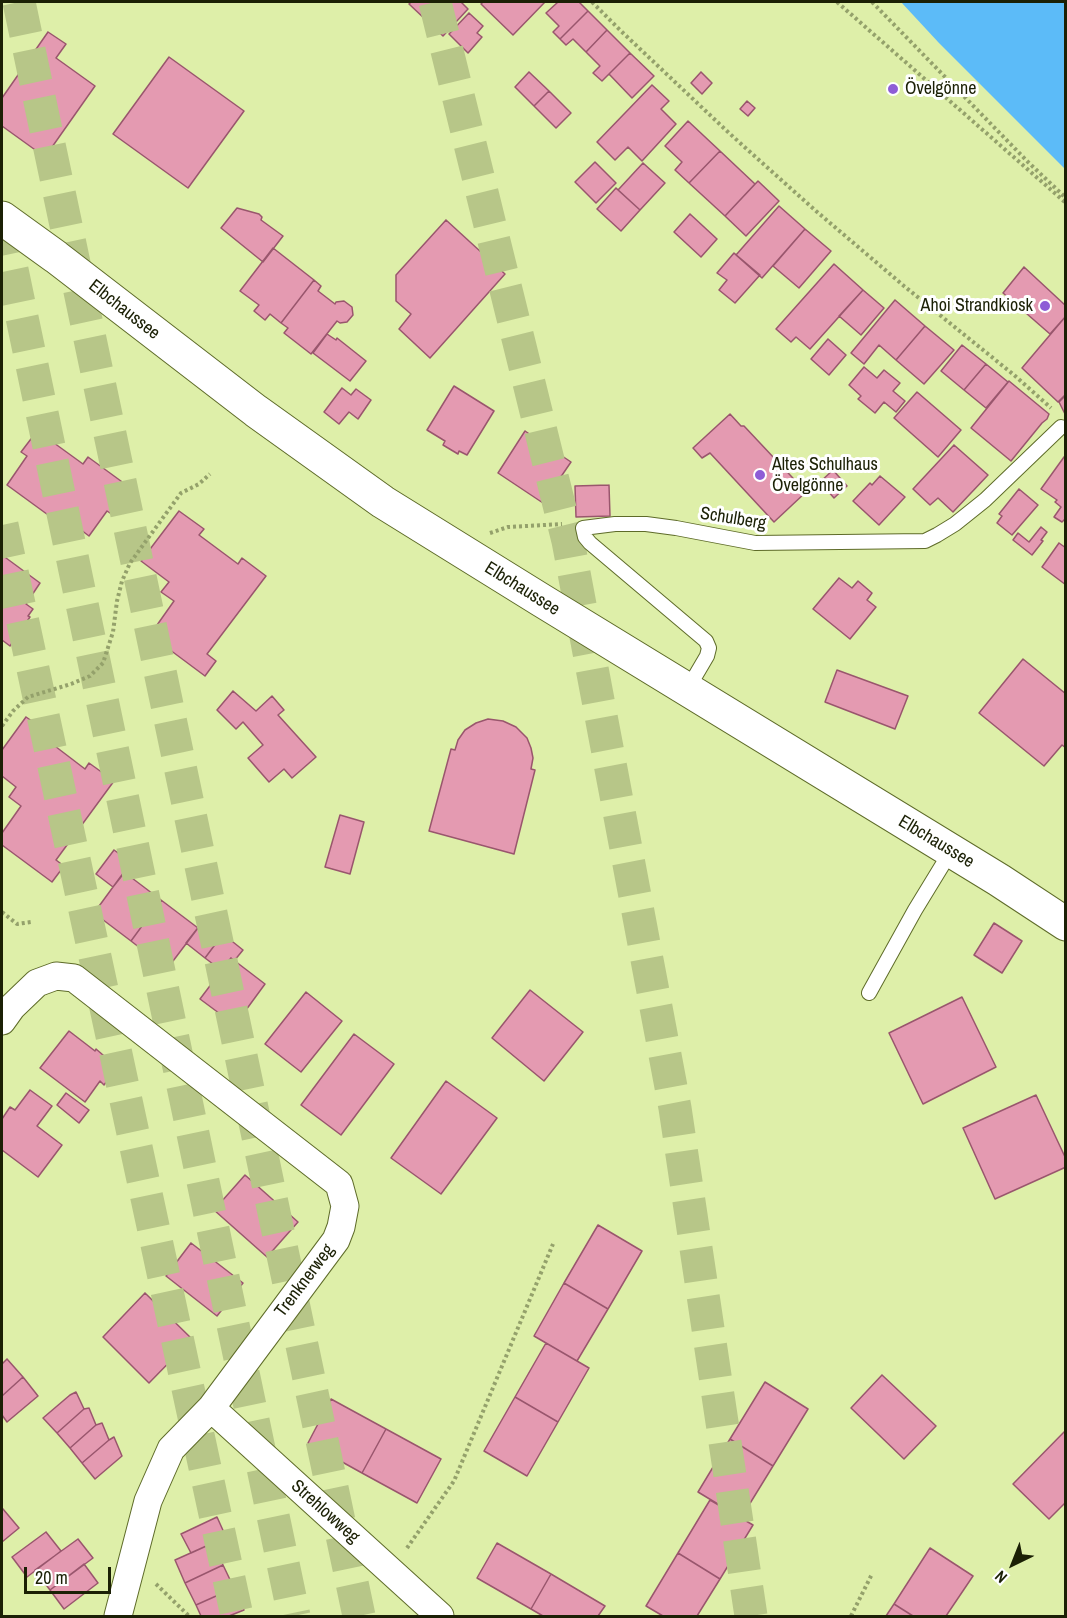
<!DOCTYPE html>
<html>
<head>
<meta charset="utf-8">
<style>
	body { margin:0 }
	#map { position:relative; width:1067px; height:1618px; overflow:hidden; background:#deefa9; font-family:"Archivo Narrow",sans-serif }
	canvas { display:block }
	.frame { position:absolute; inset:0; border:3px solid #1b2005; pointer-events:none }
	.north { position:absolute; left:983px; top:1534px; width:60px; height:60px; -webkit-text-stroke:4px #fff; paint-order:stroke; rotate:223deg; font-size:16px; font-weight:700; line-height:24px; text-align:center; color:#1b2005 }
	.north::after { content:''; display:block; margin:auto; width:21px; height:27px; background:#1b2005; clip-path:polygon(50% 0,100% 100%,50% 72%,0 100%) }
	.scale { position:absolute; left:24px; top:1567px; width:87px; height:27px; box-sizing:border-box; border:3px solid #1b2005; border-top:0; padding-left:8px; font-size:18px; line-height:21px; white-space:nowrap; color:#1b2005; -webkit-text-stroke:4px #fff; paint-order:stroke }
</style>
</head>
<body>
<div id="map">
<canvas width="1067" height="1618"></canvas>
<div class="frame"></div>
<div class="north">N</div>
<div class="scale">20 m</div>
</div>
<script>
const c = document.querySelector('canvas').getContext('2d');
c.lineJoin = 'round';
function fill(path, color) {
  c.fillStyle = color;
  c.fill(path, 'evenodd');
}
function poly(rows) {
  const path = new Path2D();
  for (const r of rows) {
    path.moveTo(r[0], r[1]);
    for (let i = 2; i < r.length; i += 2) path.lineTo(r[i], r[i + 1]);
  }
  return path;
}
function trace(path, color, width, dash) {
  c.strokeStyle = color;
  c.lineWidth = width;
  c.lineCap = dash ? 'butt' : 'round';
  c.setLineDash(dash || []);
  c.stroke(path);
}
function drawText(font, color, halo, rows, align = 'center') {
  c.font = font + ' "Archivo Narrow",sans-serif';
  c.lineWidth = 6;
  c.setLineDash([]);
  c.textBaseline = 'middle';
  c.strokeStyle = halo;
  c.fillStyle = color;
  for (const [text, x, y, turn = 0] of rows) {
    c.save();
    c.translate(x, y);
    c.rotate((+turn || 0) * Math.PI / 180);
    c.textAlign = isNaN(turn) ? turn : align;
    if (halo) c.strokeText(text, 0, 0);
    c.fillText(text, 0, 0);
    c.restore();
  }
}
const water = poly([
	[901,2,1065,2,1065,169,939,43]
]);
const building = poly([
	[411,2,461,2,468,9,443,36,409,4,411,2],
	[483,2,545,2,513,35,481,4,483,2],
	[558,2,579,2,588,11,560,39,553,32,559,26,546,13,558,2],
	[588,11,607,30,586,52,573,39,566,45,560,39,588,11],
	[469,13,483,26,477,33,482,37,468,53,449,34,469,13],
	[607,30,630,53,602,81,593,73,600,66,586,52,607,30],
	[48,32,66,44,56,58,95,86,45,157,2,126,2,98,48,32],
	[630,53,654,76,632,98,609,74,630,53],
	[169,57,244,111,188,188,113,134,169,57],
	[529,72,549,91,534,106,515,87,529,72],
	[701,72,712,83,702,94,691,83,701,72],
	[652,85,669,101,661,109,676,124,642,161,628,147,615,160,597,142,652,85],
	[549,91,571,113,556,128,534,106,549,91],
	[747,101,755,108,748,116,740,109,747,101],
	[688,121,720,151,689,183,675,170,682,162,665,146,688,121],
	[720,151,755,184,725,216,689,183,720,151],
	[595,162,616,183,596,203,575,182,595,162],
	[643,163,665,183,640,210,618,190,643,163],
	[758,181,779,201,746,236,725,216,758,181],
	[616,188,640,210,621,231,597,209,616,188],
	[779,206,805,229,762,278,736,255,779,206],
	[237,208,259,214,262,217,261,220,283,236,263,262,221,228,237,208],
	[690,214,717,239,701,257,674,232,690,214],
	[446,220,505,274,430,358,399,329,411,314,396,301,396,275,446,220],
	[805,229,831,251,799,288,773,266,805,229],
	[273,248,314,280,281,323,270,314,265,320,254,311,259,305,240,291,273,248],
	[734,253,760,275,735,303,719,290,727,280,717,273,734,253],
	[834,264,863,290,810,349,796,337,791,342,776,329,834,264],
	[1024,267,1066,306,1066,316,1050,334,1003,293,1024,267],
	[314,280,321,286,318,291,335,304,336,302,344,301,352,307,353,315,347,322,340,323,337,321,311,354,284,333,288,328,281,323,314,280],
	[863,290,884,308,861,335,839,316,863,290],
	[895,300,925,326,896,360,879,345,864,364,851,353,895,300],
	[1066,316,1066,394,1058,402,1022,368,1066,316],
	[925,326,954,350,924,384,896,360,925,326],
	[327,334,336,340,337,338,366,361,350,381,313,353,327,334],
	[828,339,846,355,829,375,811,359,828,339],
	[962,345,986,364,964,390,941,371,962,345],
	[986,364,1008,382,986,408,964,390,986,364],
	[864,367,877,378,884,370,900,383,893,391,905,401,896,412,884,402,875,413,858,399,861,396,849,385,864,367],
	[1009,381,1049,414,1047,419,1042,423,1011,461,971,428,1009,381],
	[454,386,494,411,467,455,459,451,458,454,443,445,445,441,427,430,454,386],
	[342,388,351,395,356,389,371,400,358,419,349,412,339,424,324,412,342,388],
	[917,392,961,430,938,457,894,418,917,392],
	[1066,395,1066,414,1065,414,1059,402,1066,395],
	[730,414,741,426,744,426,806,492,774,522,710,453,702,458,693,448,730,414],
	[525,431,571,462,543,503,498,473,525,431],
	[34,435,39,439,43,435,83,464,88,457,125,484,118,494,124,499,113,515,107,511,89,536,60,514,55,520,7,485,27,456,21,452,34,435],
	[954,445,988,475,953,512,938,498,930,505,913,489,954,445],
	[1064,457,1066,459,1066,518,1062,522,1054,517,1061,507,1055,502,1057,500,1041,489,1064,457],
	[833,470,847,486,834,498,820,482,833,470],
	[880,476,905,497,879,525,853,501,870,483,872,485,880,476],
	[609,485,610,516,576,517,575,486,609,485],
	[1019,489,1038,505,1012,535,997,523,1002,516,999,514,1019,489],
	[179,511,204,529,199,535,238,564,242,558,266,576,207,654,216,661,205,676,150,635,174,601,161,592,169,582,141,561,179,511],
	[1041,527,1047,532,1041,540,1043,541,1032,555,1013,540,1018,533,1029,542,1041,527],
	[1059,543,1066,548,1066,585,1042,567,1059,543],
	[2,555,40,583,26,604,33,609,28,616,30,617,10,646,2,640,2,555],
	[839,578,852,588,858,581,872,593,867,600,876,607,850,639,813,609,839,578],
	[1023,659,1066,694,1066,748,1062,745,1044,766,979,713,1023,659],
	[837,670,908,696,895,729,825,702,837,670],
	[233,691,256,711,272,696,284,710,278,715,316,757,292,778,284,769,269,782,248,758,263,745,243,722,236,729,217,710,233,691],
	[26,717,51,734,47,740,85,769,89,763,114,781,56,860,64,866,52,882,2,845,2,833,21,806,9,797,16,787,2,776,2,750,26,717],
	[488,719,503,721,516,727,527,738,531,748,533,758,531,769,535,770,514,854,429,831,451,749,455,750,458,740,465,730,476,723,488,719],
	[340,815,364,822,350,874,325,867,340,815],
	[114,850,132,863,113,887,96,874,114,850],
	[124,872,161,900,131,941,94,913,124,872],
	[161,900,198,928,167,969,131,941,161,900],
	[204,920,223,934,205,958,186,943,204,920],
	[994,923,1022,941,1002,973,974,955,994,923],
	[223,934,243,950,234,961,231,958,221,970,205,958,223,934],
	[231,958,265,984,235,1025,200,999,231,958],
	[530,990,583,1032,544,1081,492,1038,530,990],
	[306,992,342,1021,301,1072,265,1044,306,992],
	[962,997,996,1067,923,1104,889,1033,962,997],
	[69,1031,95,1051,96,1049,117,1067,104,1085,100,1081,85,1102,40,1068,69,1031],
	[354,1034,394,1064,341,1135,301,1105,354,1034],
	[446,1081,497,1118,441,1194,391,1158,446,1081],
	[30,1090,52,1106,37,1126,62,1145,38,1177,2,1150,2,1119,10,1107,15,1110,30,1090],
	[66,1093,89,1110,79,1123,57,1105,66,1093],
	[1036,1095,1066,1159,1066,1167,995,1199,963,1128,1036,1095],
	[245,1175,298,1222,267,1257,214,1210,245,1175],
	[598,1225,642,1251,608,1309,564,1283,598,1225],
	[191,1243,243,1283,217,1316,166,1276,191,1243],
	[564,1283,608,1309,577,1361,534,1336,564,1283],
	[145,1293,192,1339,149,1383,103,1337,145,1293],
	[546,1343,589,1368,558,1422,515,1397,546,1343],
	[7,1359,23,1377,2,1396,2,1364,7,1359],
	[882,1375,936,1426,904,1459,851,1408,882,1375],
	[23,1377,38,1396,7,1422,2,1415,2,1396,23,1377],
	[765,1382,808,1409,773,1466,730,1439,765,1382],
	[76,1392,84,1409,57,1433,43,1418,70,1395,76,1392],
	[515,1397,558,1422,527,1476,484,1451,515,1397],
	[331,1399,386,1429,362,1473,308,1443,331,1399],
	[89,1408,96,1425,70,1448,57,1433,84,1409,89,1408],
	[102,1423,109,1440,82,1463,70,1448,96,1425,102,1423],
	[386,1429,441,1459,417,1503,362,1473,386,1429],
	[1066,1430,1066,1502,1049,1519,1013,1484,1066,1430],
	[114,1437,122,1456,95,1479,82,1463,109,1440,114,1437],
	[730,1439,773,1466,741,1518,698,1492,730,1439],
	[710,1500,753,1525,720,1579,678,1553,710,1500],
	[3,1509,19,1528,2,1542,2,1510,3,1509],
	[217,1517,226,1537,191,1553,181,1534,217,1517],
	[46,1532,61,1551,27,1577,12,1557,46,1532],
	[78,1539,93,1558,50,1590,35,1570,78,1539],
	[213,1543,223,1565,185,1583,175,1560,213,1543],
	[497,1543,551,1574,531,1609,477,1578,497,1543],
	[930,1548,973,1576,946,1616,913,1616,894,1604,930,1548],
	[678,1553,720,1579,697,1616,663,1616,646,1606,678,1553],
	[84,1564,98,1583,64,1609,50,1590,84,1564],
	[223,1565,234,1588,196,1605,185,1583,223,1565],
	[551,1574,605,1606,598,1616,543,1616,531,1609,551,1574],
	[234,1588,244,1610,229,1616,201,1616,196,1605,234,1588],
	[894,1604,913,1616,886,1616,894,1604]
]);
const motorwayTunnel = poly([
	[19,2,359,1616],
	[435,2,568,541,675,1108,751,1616],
	[2,222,294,1616],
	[2,525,237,1616]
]);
const path = poly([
	[592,2,621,31,729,133,816,211,904,286,1014,375,1051,408],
	[837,2,1066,203],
	[872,2,1028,162,1066,198],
	[490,533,508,527,562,524],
	[2,726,13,711,28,697,71,684,90,676,103,663,113,632,117,601,122,581,130,563,181,493,199,484,210,474],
	[2,912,17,924,31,922],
	[407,1548,454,1481,553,1244],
	[156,1584,189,1616],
	[851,1616,872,1574]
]);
const service = poly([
	[687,690,707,656,709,648,706,641,590,543,585,537,583,528,615,524,646,524,676,528,755,543,925,541,937,535,955,524,985,500,1061,427],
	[869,993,915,910,951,851]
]);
const minor = poly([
	[2,1021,12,1007,37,983,56,976,74,978,339,1184,345,1206,341,1227,336,1240,211,1408,171,1449,148,1501,118,1616],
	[211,1408,440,1616]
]);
const secondary = poly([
	[2,218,56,257,256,411,383,502,541,600,999,880,1066,924]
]);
const markers = [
	[893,89,6,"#8e5dd6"],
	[1045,306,6,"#8e5dd6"],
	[760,475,6,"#8e5dd6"]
];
const poiNames = [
	["Övelgönne",905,89],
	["Ahoi Strandkiosk",1033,306,"right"],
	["Altes Schulhaus",772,465],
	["Övelgönne",772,486]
];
const streetNames = [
	["Elbchaussee",124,310,38],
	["Schulberg",733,519,9],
	["Elbchaussee",522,589,32],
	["Elbchaussee",936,842,31],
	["Trenknerweg",305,1281,-53],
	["Strehlowweg",325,1512,42]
];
fill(water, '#5cbbf8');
fill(building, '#e49ab1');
trace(building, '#99566d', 1.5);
trace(motorwayTunnel, '#b7c688', 33, [33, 16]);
trace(service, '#5e6b29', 16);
trace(minor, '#5e6b29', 29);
trace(secondary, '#5e6b29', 35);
trace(path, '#94a16b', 4, [3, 3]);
trace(service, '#fff', 14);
trace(minor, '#fff', 27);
trace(secondary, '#fff', 33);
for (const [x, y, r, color] of markers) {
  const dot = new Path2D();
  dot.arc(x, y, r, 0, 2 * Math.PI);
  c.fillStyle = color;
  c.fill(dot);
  trace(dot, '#fff', 2);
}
drawText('18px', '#1b2005', '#fff', poiNames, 'left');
drawText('18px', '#1b2005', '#fff', streetNames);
</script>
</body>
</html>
